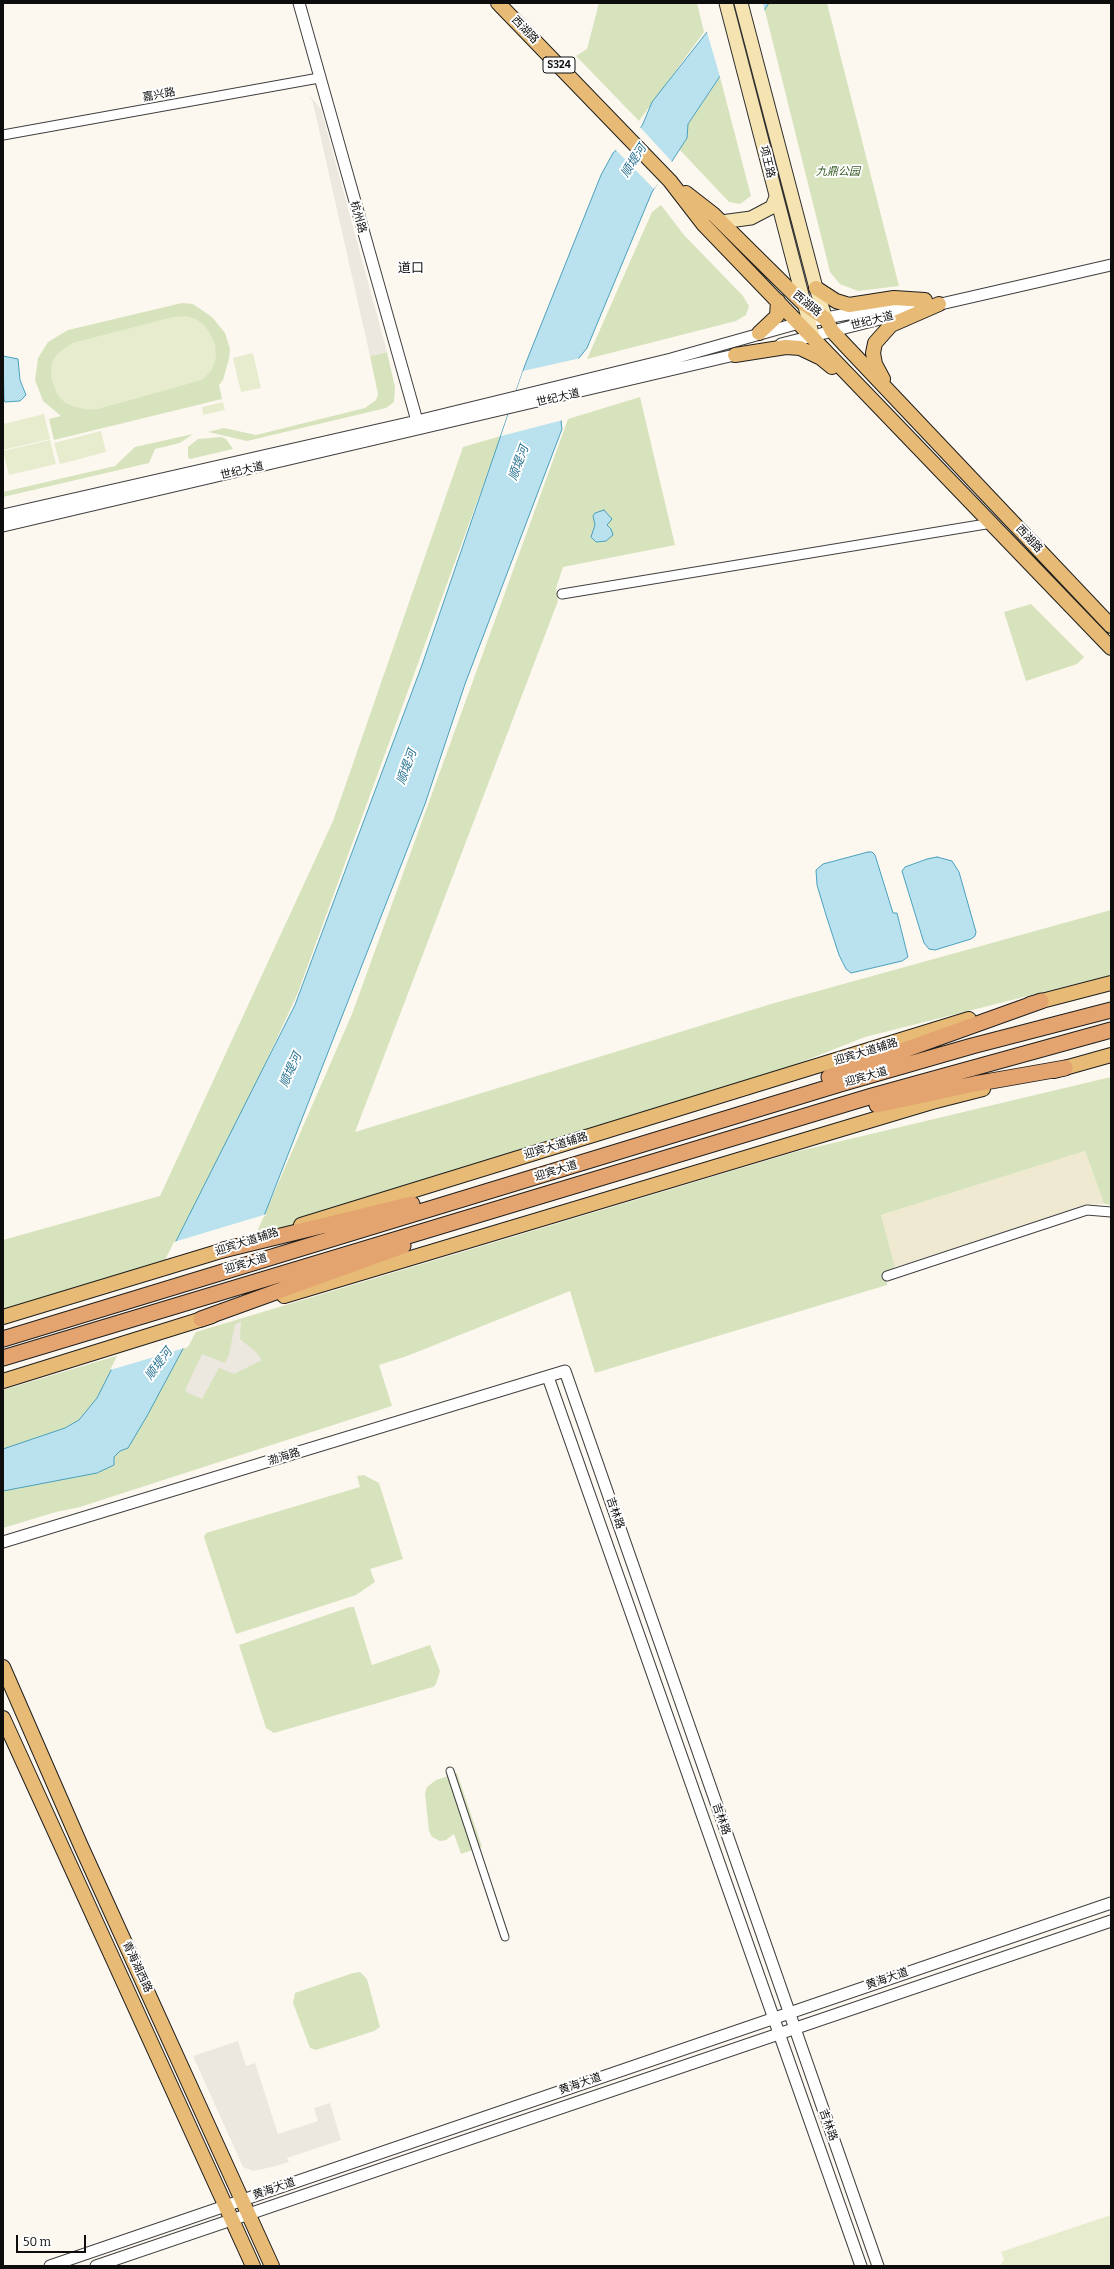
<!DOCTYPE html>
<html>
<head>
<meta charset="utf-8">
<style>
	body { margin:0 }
	#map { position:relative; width:1114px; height:2269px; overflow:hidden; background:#fdf8ef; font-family:Bitter,serif }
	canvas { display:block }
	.frame { position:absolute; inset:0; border:4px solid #0d0d0d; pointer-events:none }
	.scale { position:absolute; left:16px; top:2235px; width:70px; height:18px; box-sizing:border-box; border:2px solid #0d0d0d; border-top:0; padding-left:5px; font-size:12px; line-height:14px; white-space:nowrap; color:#0d0d0d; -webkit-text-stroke:3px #fff; paint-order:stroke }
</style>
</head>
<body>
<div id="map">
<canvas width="1114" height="2269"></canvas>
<div class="frame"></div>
<div class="scale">50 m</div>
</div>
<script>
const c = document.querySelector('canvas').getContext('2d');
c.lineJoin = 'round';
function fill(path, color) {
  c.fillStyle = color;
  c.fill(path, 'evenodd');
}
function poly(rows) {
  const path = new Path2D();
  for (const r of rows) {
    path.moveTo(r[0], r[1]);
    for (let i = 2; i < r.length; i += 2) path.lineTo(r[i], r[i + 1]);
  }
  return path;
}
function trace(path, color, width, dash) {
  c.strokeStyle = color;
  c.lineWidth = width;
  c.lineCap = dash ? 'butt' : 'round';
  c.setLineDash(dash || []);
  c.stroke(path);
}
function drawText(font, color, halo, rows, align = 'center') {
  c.font = font + ' Bitter,"Noto Sans SC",serif';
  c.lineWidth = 4;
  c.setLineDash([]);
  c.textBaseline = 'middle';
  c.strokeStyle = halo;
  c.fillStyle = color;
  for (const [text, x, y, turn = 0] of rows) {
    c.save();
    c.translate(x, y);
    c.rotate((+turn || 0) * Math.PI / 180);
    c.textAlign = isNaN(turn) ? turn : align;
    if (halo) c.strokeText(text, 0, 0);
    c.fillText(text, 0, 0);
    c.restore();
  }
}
const farmland = poly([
	[1085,1151,1104,1204,1088,1205,895,1267,881,1215]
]);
const green = poly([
	[599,3,697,3,704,32,639,121,576,56,587,49],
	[763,3,827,3,899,286,858,291,840,284,830,272],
	[720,77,751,196,740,204,729,202,679,149,687,138,688,124],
	[661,205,684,235,743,296,749,306,746,315,736,321,587,359,652,212],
	[182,303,193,304,212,317,225,333,230,349,229,359,223,380,219,385,222,399,54,440,49,419,61,416,43,401,35,380,38,358,48,342,68,330],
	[387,352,395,387,394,402,386,408,247,441,208,432,224,428,256,435,365,408,376,400,378,394,370,356],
	[640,397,675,545,563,567,556,588,558,601,355,1132,771,1004,1111,910,1111,975,865,1037,675,1112,264,1238,256,1234,352,1014,568,419],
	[193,434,180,443,155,449,149,463,3,497,3,492,115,466,135,447],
	[501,436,297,995,171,1266,3,1318,3,1240,160,1196,333,821,463,447],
	[221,437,226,439,233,449,190,459,188,457,188,447,198,439],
	[1031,604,1084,657,1077,664,1026,681,1004,612],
	[1111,1077,1111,1205,1104,1204,1085,1151,881,1215,895,1267,886,1271,887,1285,595,1373,570,1291,407,1356,379,1365,392,1406,80,1507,56,1512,3,1528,3,1390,795,1152],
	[364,1475,379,1483,403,1559,370,1569,375,1582,356,1595,236,1634,204,1537,206,1533,360,1487,357,1476],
	[350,1607,354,1607,372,1665,430,1645,440,1671,436,1684,433,1687,274,1733,266,1728,239,1645],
	[457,1773,482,1847,461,1854,454,1834,446,1840,440,1841,432,1837,429,1831,425,1794,427,1787,436,1780],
	[360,1972,367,1979,380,2027,374,2031,316,2050,310,2048,293,2003,295,1993,353,1973]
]);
const pitch = poly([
	[185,316,196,319,203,324,208,330,215,344,216,359,211,371,202,380,98,409,88,410,72,406,64,402,57,394,51,378,52,362,57,354,72,343,173,317],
	[253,353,261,388,241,392,233,358],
	[223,402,225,410,203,415,202,407],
	[44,414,50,439,3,450,3,424],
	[101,431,106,452,60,464,54,443],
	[50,440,56,464,9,475,3,451],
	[1111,2215,1111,2266,1000,2266,1004,2259,1001,2252]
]);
const plaza = poly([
	[309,95,321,109,387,352,370,356,313,103],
	[241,1322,240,1339,256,1352,262,1360,234,1374,219,1368,202,1399,188,1393,185,1390,202,1354,225,1363,229,1355,235,1324],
	[238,2041,246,2066,255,2063,278,2134,318,2121,314,2108,330,2103,341,2140,287,2158,289,2162,272,2167,253,2171,243,2167,193,2056]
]);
const water = poly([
	[722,3,769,3,688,124,687,138,652,192,587,348,579,358,561,421,562,429,465,684,425,804,264,1216,246,1231,147,1416,128,1448,120,1451,114,1457,114,1465,97,1473,3,1491,3,1449,65,1428,79,1420,97,1398,295,1005,422,665,525,365,601,175,613,153,642,126,652,102,707,32,722,3],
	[3,356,18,359,20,380,26,395,20,401,5,402,4,400,3,356],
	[604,510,612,519,607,525,611,529,613,535,606,541,596,542,591,537,595,525,593,516,595,513,604,510],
	[868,852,872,852,875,855,893,913,897,913,908,957,902,961,851,973,846,969,839,955,826,915,817,885,816,870,823,864,868,852],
	[937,857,952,861,959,872,976,932,975,936,971,939,935,950,929,949,924,943,902,871,905,867,927,859,937,857]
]);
const pier = poly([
	[720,3,763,3,765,13,721,80,706,29],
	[639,126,673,163,654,189,615,149],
	[581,358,563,420,501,436,523,371],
	[267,1214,248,1232,188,1347,110,1370,174,1242]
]);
const pedestrian = poly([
	[450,1771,505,1937]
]);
const minor = poly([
	[3,135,319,78],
	[562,594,992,523],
	[887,1276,1087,1210,1111,1212]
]);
const tertiary = poly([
	[299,3,419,428],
	[932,306,1111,265],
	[781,344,912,311],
	[3,515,417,421,671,359,799,323,912,302],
	[3,526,743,353],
	[548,1377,861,2266],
	[3,1542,565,1371,878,2266],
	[50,2266,1111,1903],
	[96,2266,1111,1921]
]);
const secondary = poly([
	[726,3,813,337],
	[741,3,816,288,826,319],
	[721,222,751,218,772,207,776,197]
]);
const primary = poly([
	[498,3,670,181,704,225,1111,648],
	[686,193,713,214,803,303,826,319,832,331,845,345,1111,626],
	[816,288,836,301,849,305,894,298,925,300],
	[759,333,777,316,778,301],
	[735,355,786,347,800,348,821,358,832,367],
	[883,379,875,364,873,353,875,343,891,325,939,304],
	[1030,1004,1111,983],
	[1054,1071,1111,1055],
	[301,1225,969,1019],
	[284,1296,932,1102,983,1089],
	[3,1317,234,1247],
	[3,1381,212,1316],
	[3,1667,81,1846,272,2266],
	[3,1718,253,2266]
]);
const trunk = poly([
	[829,1077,1041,1001],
	[877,1105,974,1084,1065,1068],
	[223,1250,412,1204],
	[201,1319,403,1246],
	[3,1339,840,1084,972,1046,1111,1010],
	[3,1358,872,1096,1111,1030]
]);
const shields = [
	[559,65,32]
];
const shieldNames = [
	["S324",559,65]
];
const streetNames = [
	["西湖路",525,30,46],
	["嘉兴路",159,95,-10],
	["项王路",767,162,76],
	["杭州路",358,217,74],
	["西湖路",807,304,39],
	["世纪大道",872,321,-14],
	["世纪大道",558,398,-13],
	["世纪大道",242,471,-13],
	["西湖路",1029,539,47],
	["迎宾大道辅路",866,1052,-17],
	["迎宾大道",866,1077,-16],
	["迎宾大道辅路",556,1146,-17],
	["迎宾大道",556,1171,-17],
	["迎宾大道辅路",247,1242,-18],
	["迎宾大道",246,1264,-17],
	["渤海路",284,1457,-17],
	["吉林路",615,1513,71],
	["吉林路",721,1819,71],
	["青海湖西路",137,1967,65],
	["黄海大道",887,1979,-19],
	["黄海大道",580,2084,-19],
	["吉林路",828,2125,70],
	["黄海大道",274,2189,-19]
];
const parkNames = [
	["九鼎公园",838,172]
];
const waterNames = [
	["顺堤河",634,161,-58],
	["顺堤河",519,463,-70],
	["顺堤河",407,767,-70],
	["顺堤河",291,1070,-66],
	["顺堤河",159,1364,-53]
];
const quarterNames = [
	["道口",411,268]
];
fill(farmland, '#f0e9d2');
fill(green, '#d7e3bd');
fill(pitch, '#e6eccd');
fill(plaza, '#ece7df');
fill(water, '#bae2ee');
trace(water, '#4aa0bc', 1);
fill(pier, '#fdf8ef');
trace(pedestrian, '#404040', 9);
trace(minor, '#404040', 11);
trace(tertiary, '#404040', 13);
trace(secondary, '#2f2f2f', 15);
trace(primary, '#1e1e1e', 16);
trace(trunk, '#1e1e1e', 17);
trace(pedestrian, '#fff', 7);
trace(minor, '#fff', 9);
trace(tertiary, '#fff', 11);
trace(secondary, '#f5e3b2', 13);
trace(primary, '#e7ba75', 14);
trace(trunk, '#e4a46f', 15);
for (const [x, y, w] of shields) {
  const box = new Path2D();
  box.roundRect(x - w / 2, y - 8, w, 16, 3);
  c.fillStyle = '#fff';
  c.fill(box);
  trace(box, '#0d0d0d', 1);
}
drawText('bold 10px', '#0d0d0d', null, shieldNames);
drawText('11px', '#0d0d0d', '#fff', streetNames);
drawText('italic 11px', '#395c26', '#fff', parkNames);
drawText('italic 12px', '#26718f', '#fff', waterNames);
drawText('13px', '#0d0d0d', '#fff', quarterNames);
</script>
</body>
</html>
